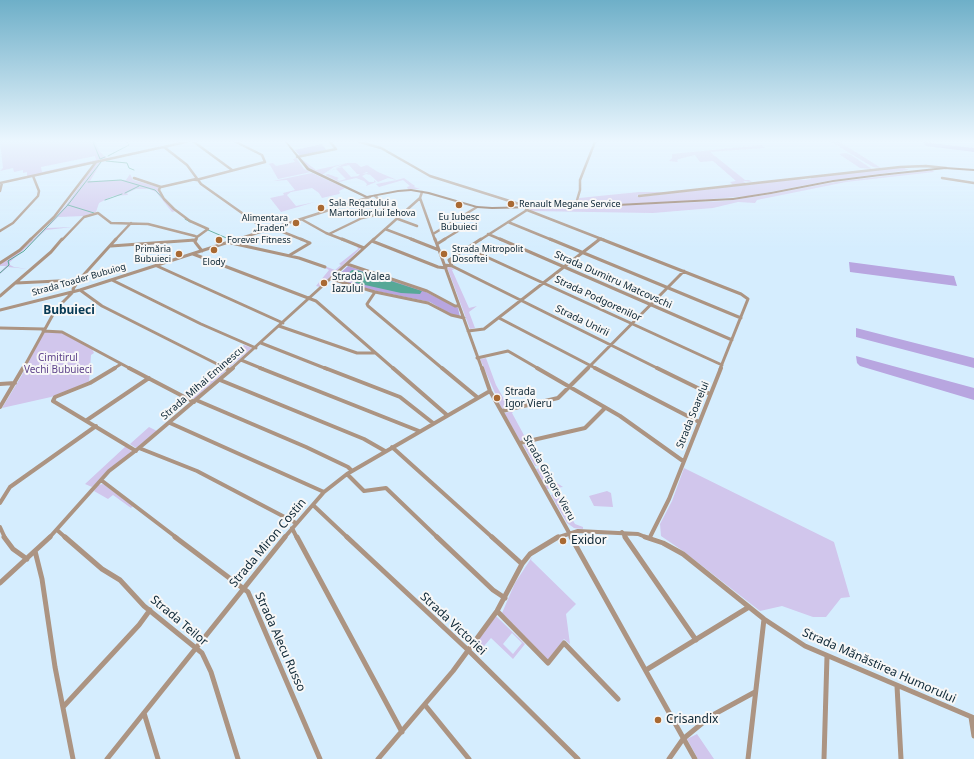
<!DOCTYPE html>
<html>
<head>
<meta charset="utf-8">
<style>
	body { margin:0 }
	canvas { display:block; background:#d5edfe }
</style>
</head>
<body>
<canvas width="974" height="759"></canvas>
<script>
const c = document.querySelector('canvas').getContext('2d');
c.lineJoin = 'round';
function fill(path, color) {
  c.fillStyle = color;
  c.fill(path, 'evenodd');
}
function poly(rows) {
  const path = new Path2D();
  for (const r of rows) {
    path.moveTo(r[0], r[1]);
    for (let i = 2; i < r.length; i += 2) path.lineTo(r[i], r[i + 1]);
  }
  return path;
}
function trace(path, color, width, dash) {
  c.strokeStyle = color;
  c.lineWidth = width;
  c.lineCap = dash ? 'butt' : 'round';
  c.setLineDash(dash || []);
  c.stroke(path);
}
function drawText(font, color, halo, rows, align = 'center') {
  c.font = font + ' "Noto Sans",sans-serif';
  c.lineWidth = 4;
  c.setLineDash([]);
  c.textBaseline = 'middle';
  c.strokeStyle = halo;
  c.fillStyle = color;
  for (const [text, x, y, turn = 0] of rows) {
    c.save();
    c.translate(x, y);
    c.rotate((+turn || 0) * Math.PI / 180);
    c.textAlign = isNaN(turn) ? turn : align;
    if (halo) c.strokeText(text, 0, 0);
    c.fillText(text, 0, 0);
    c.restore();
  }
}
const green = poly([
	[0,142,95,142,100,152,108,159,27,177,27,172,23,173,23,170,14,172,13,168,0,171,3,168],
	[95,156,96,160,42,172,41,167],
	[831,142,840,142,881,168,873,167],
	[762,145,765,148,710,152,745,180,749,180,752,182,743,181,746,183,733,185,730,182,736,181,713,161,700,162,695,155,679,159,677,160,678,162,669,161,672,158,672,154],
	[845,153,851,155,872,169,860,168,839,154],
	[299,157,316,170,352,162,348,163,356,163,361,167,367,165,378,172,397,180,404,178,415,186,414,187,420,189,408,189,407,187,410,186,403,180,379,187,376,184,397,180,388,178,378,182,367,172,362,174,368,173,370,175,366,174,362,176,369,182,374,182,374,180,376,182,366,186,367,184,364,181,356,178,339,182,325,175,328,174,339,178,337,179,339,181,346,179,336,169,330,171,335,169,342,167,351,177,358,176,360,174,357,174,349,165,336,168,344,164,334,167,322,175,307,167],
	[296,158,304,169,311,172,278,179,270,165,268,164,273,163,276,166,295,162,293,159],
	[102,161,90,181,126,180,130,174,133,180,158,187,158,190,163,199,176,211,172,212,156,192,149,189,136,189,127,193,128,195,113,196,99,203,96,212,84,216,58,217,47,228,73,227,46,230,10,262,10,265,14,267,28,269,8,267,0,274,0,272,6,266,0,266,0,264,24,248,43,230,66,205,97,162],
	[902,167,909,170,832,180,749,196,686,201,582,206,578,201,579,198,639,192,667,192,637,195,638,197,797,179,805,180,811,179,810,177],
	[932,170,934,172,846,182,757,200,755,203,738,202,713,208,653,213,530,211,530,209,725,201,766,195,835,182],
	[312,173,345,188,339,191,340,193,339,194,322,198,319,193,312,188,291,192,287,195,296,206,315,202,281,212,270,198,284,195,283,193,295,190,287,180,273,181],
	[357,246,361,248,320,287,316,286,329,270,325,268,327,267,335,270,341,265,339,264,358,249],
	[447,267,455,269,452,270,469,308,477,306,469,312,475,328,470,329],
	[43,332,60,332,92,349,94,353,91,355,89,382,51,397,2,408,22,375],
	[244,345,252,348,230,367,221,364],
	[486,358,496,385,508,406,512,407,502,409,480,359],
	[220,366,227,370,194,399,185,395],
	[514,411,512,413,525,437,530,439,520,441,504,413],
	[149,427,157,431,136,448,130,444],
	[532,443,531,445,543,464,535,466,523,445],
	[126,446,132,452,106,472,92,487,85,484],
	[545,467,551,479,563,487,547,489,536,469],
	[684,468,834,542,850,597,841,598,826,617,813,617,782,606,760,611,683,551,661,536,660,524,672,501],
	[103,484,133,506,131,508,113,495,108,499,94,491,98,485],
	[607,491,611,493,613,507,594,506,589,496],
	[557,493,575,524,583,527,583,529,574,528,567,523,551,495],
	[532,557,531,560,576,604,566,614,570,644,564,639,548,660,502,613,515,583],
	[496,616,525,644,513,659,491,638,479,652,473,647],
	[512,633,522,643,513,654,503,644],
	[697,734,714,759,698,759,687,739]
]);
const forest = poly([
	[923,142,974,148,974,152,926,146],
	[322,144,326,150,300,156,295,150],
	[849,262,954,276,957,286,850,272],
	[348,266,424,291,458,308,460,317,452,315,430,302,376,291,334,279],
	[856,328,974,358,974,368,856,337],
	[856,356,974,388,974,400,860,366,857,363]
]);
const water = poly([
	[352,270,357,270,422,291,420,294,401,293,356,283,345,276]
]);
const stream = poly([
	[93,142,100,159,105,157],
	[108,156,129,145,127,142],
	[106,161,127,163,129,168,134,170],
	[88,182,121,180,155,190,173,209],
	[125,193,139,186],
	[105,200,122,194],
	[68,205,94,213],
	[185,219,190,222],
	[208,230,231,240],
	[0,273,9,265,8,261,24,251,67,206,101,162],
	[342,273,346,274]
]);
const streetFar3 = poly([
	[194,142,232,170],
	[360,142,381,148,430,176,532,208],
	[164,147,187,165,201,184,266,230],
	[297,157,336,149,331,143],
	[134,178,161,187,196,179],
	[942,178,974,183],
	[196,180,265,162,262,155,236,142],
	[0,183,186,142],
	[160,187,159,190,164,199,174,209,190,221,208,229,197,237],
	[0,191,2,183],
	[422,192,420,198,435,240],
	[639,196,900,167,926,166,946,168],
	[575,207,580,190,580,180,595,142],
	[527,210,604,240],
	[301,219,326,233,344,240],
	[398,219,417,226],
	[508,222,552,240],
	[273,228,303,240],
	[385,229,414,240],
	[0,231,13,223,38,196,39,191,33,176],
	[329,234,362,218,376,215,388,206,375,196],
	[433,234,477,207],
	[488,234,502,240],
	[30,240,54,217,96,162],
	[62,240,84,217,98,213,111,223,148,224,195,236,197,237,196,240],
	[115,240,131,223],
	[192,240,195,240],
	[235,240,370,197],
	[373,240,420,198],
	[443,240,468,225,473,227],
	[480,240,527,210,526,209],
	[598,240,600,239]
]);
const streetFar2 = poly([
	[196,239,195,242,202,251],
	[301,239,310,243],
	[342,239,364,248],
	[411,239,439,250],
	[435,239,482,369],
	[500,239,732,340],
	[550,239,741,318],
	[601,239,741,294,748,299,720,369],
	[372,241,438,267,446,268],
	[231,243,299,258,325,267],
	[437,244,445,239],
	[111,246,195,240],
	[467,248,722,365],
	[193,254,316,301,394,369],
	[290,255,310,243],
	[0,263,20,250,31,239],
	[347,264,427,291,455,306,459,306],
	[445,265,452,266,659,369],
	[157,266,283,323],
	[452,266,449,260,481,239],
	[331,279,375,292,428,303,451,315,464,318],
	[112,280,201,324,256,348],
	[16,283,79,280],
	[80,290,102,306,227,369],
	[375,292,367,304,368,306,443,369],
	[0,296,51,252,62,239],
	[0,310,80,290,238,239],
	[499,318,597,369],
	[279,326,357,353,374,353],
	[0,328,44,329],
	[43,331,62,332,131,369],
	[468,331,484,329,600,239],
	[261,343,327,369],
	[477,358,508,351,539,369],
	[241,360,263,369],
	[23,369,56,309,74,291,73,289,79,280,116,239],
	[113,369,121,364],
	[231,369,374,239],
	[587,369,684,271]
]);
const streetFar1 = poly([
	[115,368,90,383,55,397,53,401,136,451],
	[129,368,194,402],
	[225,368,230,370],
	[260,368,419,431],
	[325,368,400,397,433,423],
	[393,368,447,415],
	[442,368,477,397],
	[482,368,490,391,572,538],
	[537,368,620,416,683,461],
	[595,368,699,422],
	[657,368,710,394],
	[220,380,364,439,385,451],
	[0,384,15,383],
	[196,400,306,447,348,467,352,471],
	[0,407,23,368],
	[502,411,558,398,588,368],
	[87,420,149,378],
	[170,423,324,492],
	[520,443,585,428,605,408],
	[392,447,493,538],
	[139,448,197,471,296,523],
	[347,474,364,491,386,488,438,538],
	[101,480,177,538],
	[0,503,10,487,96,426],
	[313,505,348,538],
	[0,527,5,538],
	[292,528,297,538],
	[57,530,66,538],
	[622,532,626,538],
	[650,537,669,499,721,368],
	[49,538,109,471,139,448,233,368],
	[284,538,324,492,347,474,490,391],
	[556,538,578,531,638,534,648,538]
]);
const street = poly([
	[4,537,13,549,27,559],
	[65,537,102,569,120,580,144,606,202,653,211,672,238,759],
	[175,537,248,592,320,759],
	[297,537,402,732],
	[347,537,468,650,578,759],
	[437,537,493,590,505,598],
	[492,537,522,564],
	[571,537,695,759],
	[625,537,696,640],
	[645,537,663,543,683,554,764,619,805,646,974,718],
	[35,551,42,579,55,667,73,759],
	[0,583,50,537],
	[497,611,548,663,564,643,618,699],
	[646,670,749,607],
	[897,686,901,759],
	[425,705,469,759],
	[64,706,139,625,150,610],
	[144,713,158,759],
	[971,717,974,736],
	[107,759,285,537],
	[378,759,453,671,497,611,522,564,530,554,558,537],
	[669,759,683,739,711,716,755,692],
	[748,759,764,619],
	[824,759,827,656]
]);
const secondary = poly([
	[285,142,287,142,309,168,367,196,398,190,411,189,429,192,477,206,492,207,617,204,733,198,771,192,833,180,880,174,945,167,974,169,974,171,945,169,880,176,833,182,771,194,733,200,617,206,492,209,477,208,428,194,411,191,398,192,366,198,307,170,285,142]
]);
const markers = [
	[511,204,4,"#a96932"],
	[459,205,4,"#a96932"],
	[321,208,4,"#a96932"],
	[296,223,4,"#a96932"],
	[219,240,4,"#a96932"],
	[214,250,4,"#a96932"],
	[179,254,4,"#a96932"],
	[444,254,4,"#a96932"],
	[324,283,4,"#a96932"],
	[497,398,4,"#a96932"],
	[563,541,4,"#a96932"],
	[658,720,4,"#a96932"]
];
const farPoinames = [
	["Sala Regatului a",329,203],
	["Martorilor lui Iehova",329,213],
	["Renault Megane Service",519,204],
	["Eu Iubesc",459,217,"center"],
	["Bubuieci",459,227,"center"],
	["Alimentara",288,218,"right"],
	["„Iraden”",288,228,"right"],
	["Forever Fitness",227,240],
	["Primăria",171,249,"right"],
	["Bubuieci",171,259,"right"],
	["Strada Mitropolit",452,249],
	["Dosoftei",452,259],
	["Elody",214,262,"center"]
];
const farStreetnames = [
	["Strada Toader Bubuiog",79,280,-16]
];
const poiNames = [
	["Strada Valea",332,277],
	["Iazului",332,289],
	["Strada",505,392],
	["Igor Vieru",505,404]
];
const streetNames = [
	["Strada Dumitru Matcovschi",613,280,24],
	["Strada Podgorenilor",598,299,25],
	["Strada Unirii",582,321,26],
	["Strada Mihai Eminescu",203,383,-41],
	["Strada Soarelui",693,415,-68],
	["Strada Grigore Vieru",549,478,61]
];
const parkNames = [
	["Cimitirul",58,358],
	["Vechi Bubuieci",58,370]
];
const quarterNames = [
	["Bubuieci",69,311]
];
const nearPoinames = [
	["Exidor",571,541],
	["Crisandix",666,720]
];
const nearStreetnames = [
	["Strada Miron Costin",268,543,-50],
	["Strada Teilor",179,621,40],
	["Strada Victoriei",453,624,43],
	["Strada Alecu Russo",280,642,66],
	["Strada Mănăstirea Humorului",879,666,24]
];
fill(green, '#d1c6ec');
fill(forest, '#b8a6e0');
fill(water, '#57a897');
trace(stream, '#57a897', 1);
trace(streetFar3, '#ac9482', 2.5);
trace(streetFar2, '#ac9482', 3);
trace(streetFar1, '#ac9482', 4);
trace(street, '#ac9482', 5);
fill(secondary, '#8d6b51');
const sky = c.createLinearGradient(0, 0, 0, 248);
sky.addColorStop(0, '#6eafc8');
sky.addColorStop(0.57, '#ecf7ff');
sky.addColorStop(1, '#ecf7ff00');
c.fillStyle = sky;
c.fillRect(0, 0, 974, 248);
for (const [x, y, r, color] of markers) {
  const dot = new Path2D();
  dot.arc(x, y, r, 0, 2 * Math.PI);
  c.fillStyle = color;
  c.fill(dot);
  trace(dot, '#f7f7f7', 1.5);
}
drawText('9px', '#0c2635', '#f7f7f7', farPoinames, 'left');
drawText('9px', '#0c2635', '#f7f7f7', farStreetnames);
drawText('10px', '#0c2635', '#f7f7f7', poiNames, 'left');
drawText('10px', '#0c2635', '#f7f7f7', streetNames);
drawText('10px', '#5e448b', '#f7f7f7', parkNames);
drawText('bold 12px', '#063954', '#f7f7f7', quarterNames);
drawText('12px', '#0c2635', '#f7f7f7', nearPoinames, 'left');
drawText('12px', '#0c2635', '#f7f7f7', nearStreetnames);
</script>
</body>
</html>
